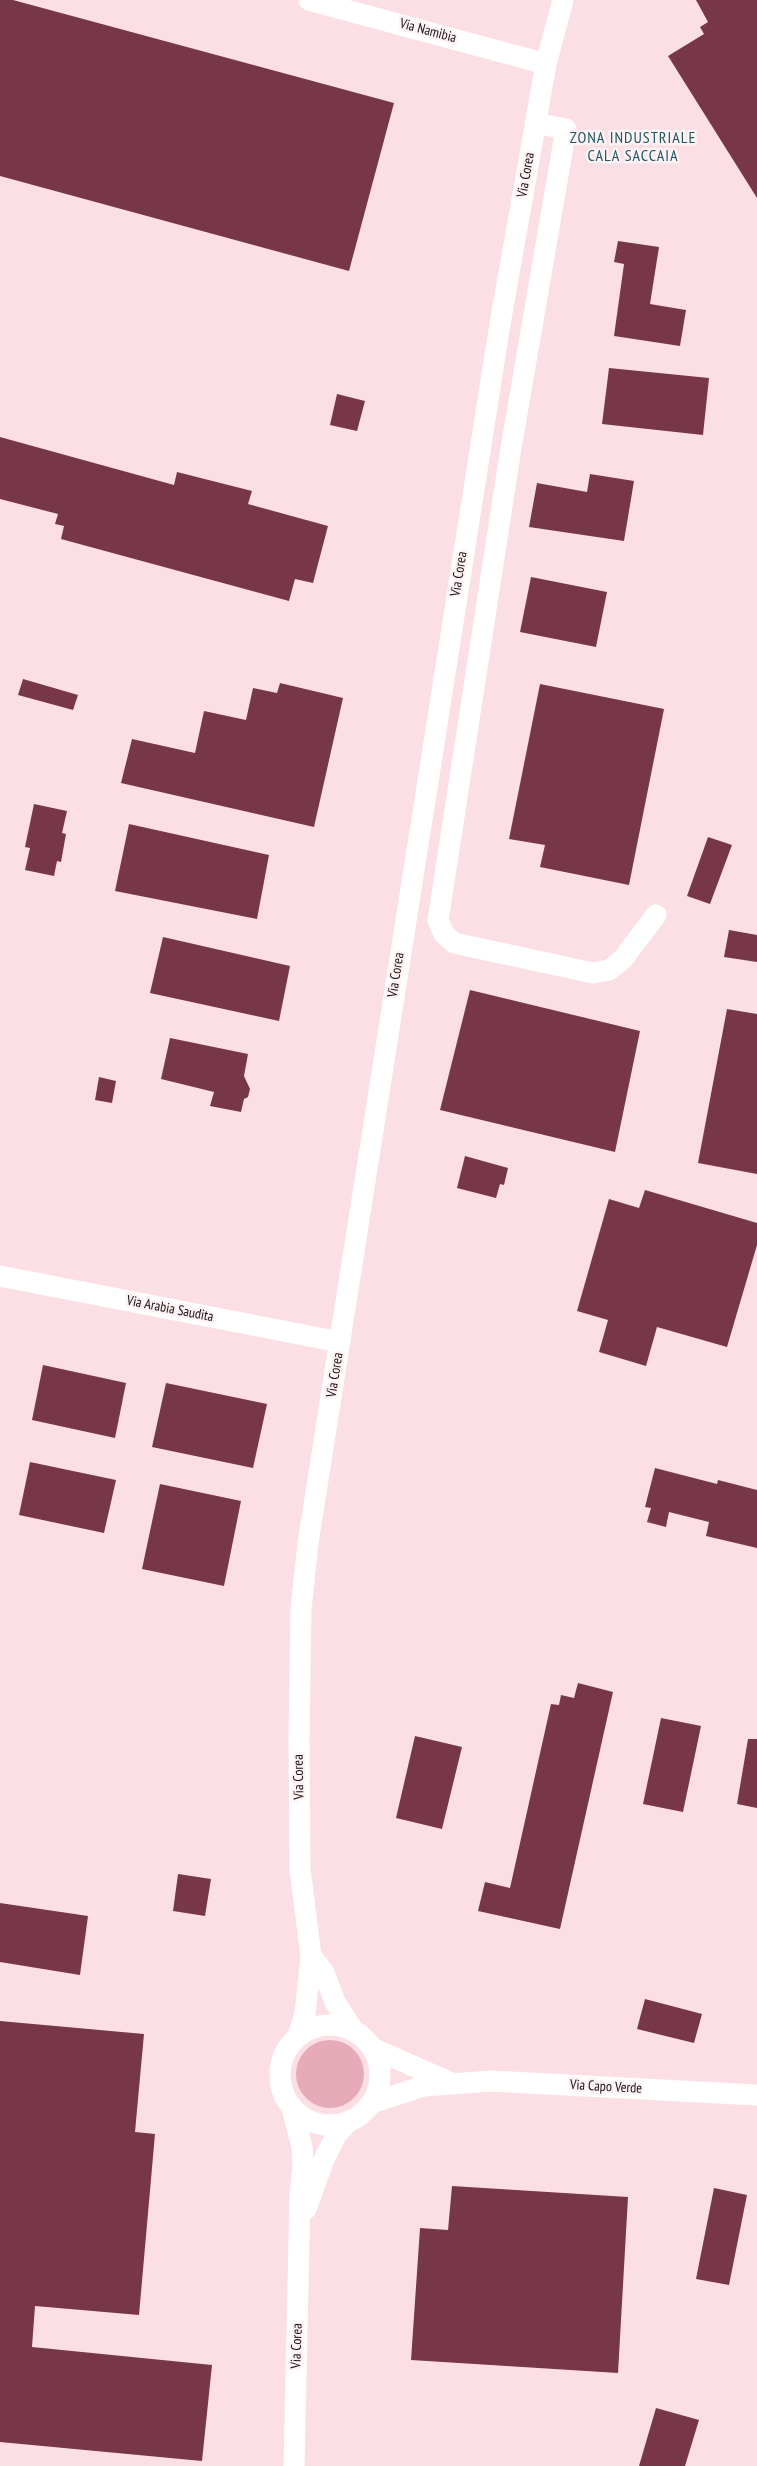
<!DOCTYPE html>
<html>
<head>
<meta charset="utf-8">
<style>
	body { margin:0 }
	canvas { display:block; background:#fcdfe5 }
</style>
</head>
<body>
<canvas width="757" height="2466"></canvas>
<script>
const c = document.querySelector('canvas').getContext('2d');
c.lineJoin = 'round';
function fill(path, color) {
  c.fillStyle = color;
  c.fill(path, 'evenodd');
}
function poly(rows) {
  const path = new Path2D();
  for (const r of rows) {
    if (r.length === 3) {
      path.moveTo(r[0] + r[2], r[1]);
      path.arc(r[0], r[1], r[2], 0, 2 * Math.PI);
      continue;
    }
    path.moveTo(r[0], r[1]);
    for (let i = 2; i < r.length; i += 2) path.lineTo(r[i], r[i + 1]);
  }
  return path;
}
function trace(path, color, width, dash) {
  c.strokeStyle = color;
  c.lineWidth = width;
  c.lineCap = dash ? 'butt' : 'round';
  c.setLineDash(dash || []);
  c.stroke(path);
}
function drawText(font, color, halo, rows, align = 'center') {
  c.font = font + ' "PT Sans Narrow",sans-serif';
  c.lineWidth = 5;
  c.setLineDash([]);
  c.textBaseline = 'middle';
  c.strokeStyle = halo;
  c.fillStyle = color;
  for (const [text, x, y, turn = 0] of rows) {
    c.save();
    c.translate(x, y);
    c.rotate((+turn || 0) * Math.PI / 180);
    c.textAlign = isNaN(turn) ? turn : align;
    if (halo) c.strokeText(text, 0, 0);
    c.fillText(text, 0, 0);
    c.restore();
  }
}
const green = poly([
	[330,2074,34]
]);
const building = poly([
	[0,0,13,0,394,103,349,271,0,176],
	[696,0,757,0,757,198,668,56,704,34,700,27,708,22],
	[618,241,659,247,650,304,686,310,680,346,614,336,624,264,614,262],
	[609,368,709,378,703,435,602,424],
	[337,394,365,401,357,431,330,425],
	[0,437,174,485,177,472,252,491,248,504,328,526,313,583,295,579,289,601,61,539,64,526,55,524,58,514,0,499],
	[590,474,634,481,624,541,529,527,537,483,587,492],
	[531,577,607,592,596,647,520,632],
	[23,679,78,695,73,710,18,695],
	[280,683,343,698,314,827,121,783,132,739,195,753,204,711,246,720,253,688,277,693],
	[540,684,664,709,629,885,540,867,545,845,509,839],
	[34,804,67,811,62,833,66,834,61,862,57,861,54,876,25,870,30,848,25,847],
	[129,824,269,855,257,919,115,891],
	[708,837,732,845,710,904,687,896],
	[729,930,757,935,757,962,724,957],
	[163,937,290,966,279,1021,150,993],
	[470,990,640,1031,615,1152,440,1110],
	[727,1009,757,1014,757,1174,698,1163],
	[170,1038,248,1054,244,1076,250,1089,248,1097,244,1099,241,1112,210,1106,214,1092,161,1079],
	[99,1077,116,1081,112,1103,95,1100],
	[465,1156,508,1168,504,1185,500,1184,496,1198,457,1188],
	[645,1190,757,1223,757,1245,727,1347,657,1327,646,1366,599,1352,608,1320,577,1311,609,1199,639,1208],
	[43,1365,126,1383,115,1438,32,1420],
	[166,1383,267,1404,253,1468,152,1447],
	[30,1462,116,1480,104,1533,19,1515],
	[655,1468,717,1484,718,1480,757,1490,757,1548,706,1536,709,1522,669,1512,666,1527,647,1522,651,1508,645,1507],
	[160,1484,241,1501,224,1586,142,1569],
	[578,1683,613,1692,560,1929,478,1911,485,1882,510,1888,551,1704,559,1705,561,1695,574,1698],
	[661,1718,701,1726,683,1812,643,1804],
	[415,1736,462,1747,442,1829,396,1818],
	[748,1739,757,1739,757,1808,737,1804],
	[178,1874,211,1879,205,1916,173,1911],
	[0,1903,88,1916,80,1975,0,1962],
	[645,1999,702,2014,694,2043,637,2029],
	[0,2021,144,2034,135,2132,155,2134,139,2315,35,2306,32,2347,212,2365,202,2461,0,2442],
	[452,2186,628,2197,618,2373,411,2360,420,2228,448,2230],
	[714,2188,747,2195,729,2285,696,2279],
	[656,2408,699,2420,685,2466,639,2466]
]);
const minor = poly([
	[309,0,546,64],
	[535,123,566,129,511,448,438,920,444,934,454,943,593,973,609,970,622,960,656,915],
	[0,1276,340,1342],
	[311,1956,324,1973,335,2002,353,2030],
	[330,2075,50],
	[298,2036,305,2014,311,1956,300,1869,299,1741,301,1609,308,1543,500,324,546,64,563,0],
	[372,2048,454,2084],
	[371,2103,424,2086,491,2081,757,2095],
	[292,2108,302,2147,303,2166,300,2196,294,2466],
	[306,2209,323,2162,336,2135,349,2121]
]);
const streetNames = [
	["Via Namibia",428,31,15],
	["Via Corea",526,175,-80],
	["Via Corea",459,574,-81],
	["Via Corea",396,975,-81],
	["Via Arabia Saudita",170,1309,11],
	["Via Corea",335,1375,-81],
	["Via Corea",299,1777,-91],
	["Via Capo Verde",606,2087,3],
	["Via Corea",297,2346,-88]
];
const quarterNames = [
	["ZONA INDUSTRIALE",633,138],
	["CALA SACCAIA",633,156]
];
fill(green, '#e7aab8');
fill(building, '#783749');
trace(minor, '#fff', 21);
drawText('14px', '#1a1113', '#fdf2f4', streetNames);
c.letterSpacing = '1px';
drawText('16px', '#1d5560', '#fdf2f4', quarterNames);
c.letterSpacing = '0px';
</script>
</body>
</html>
